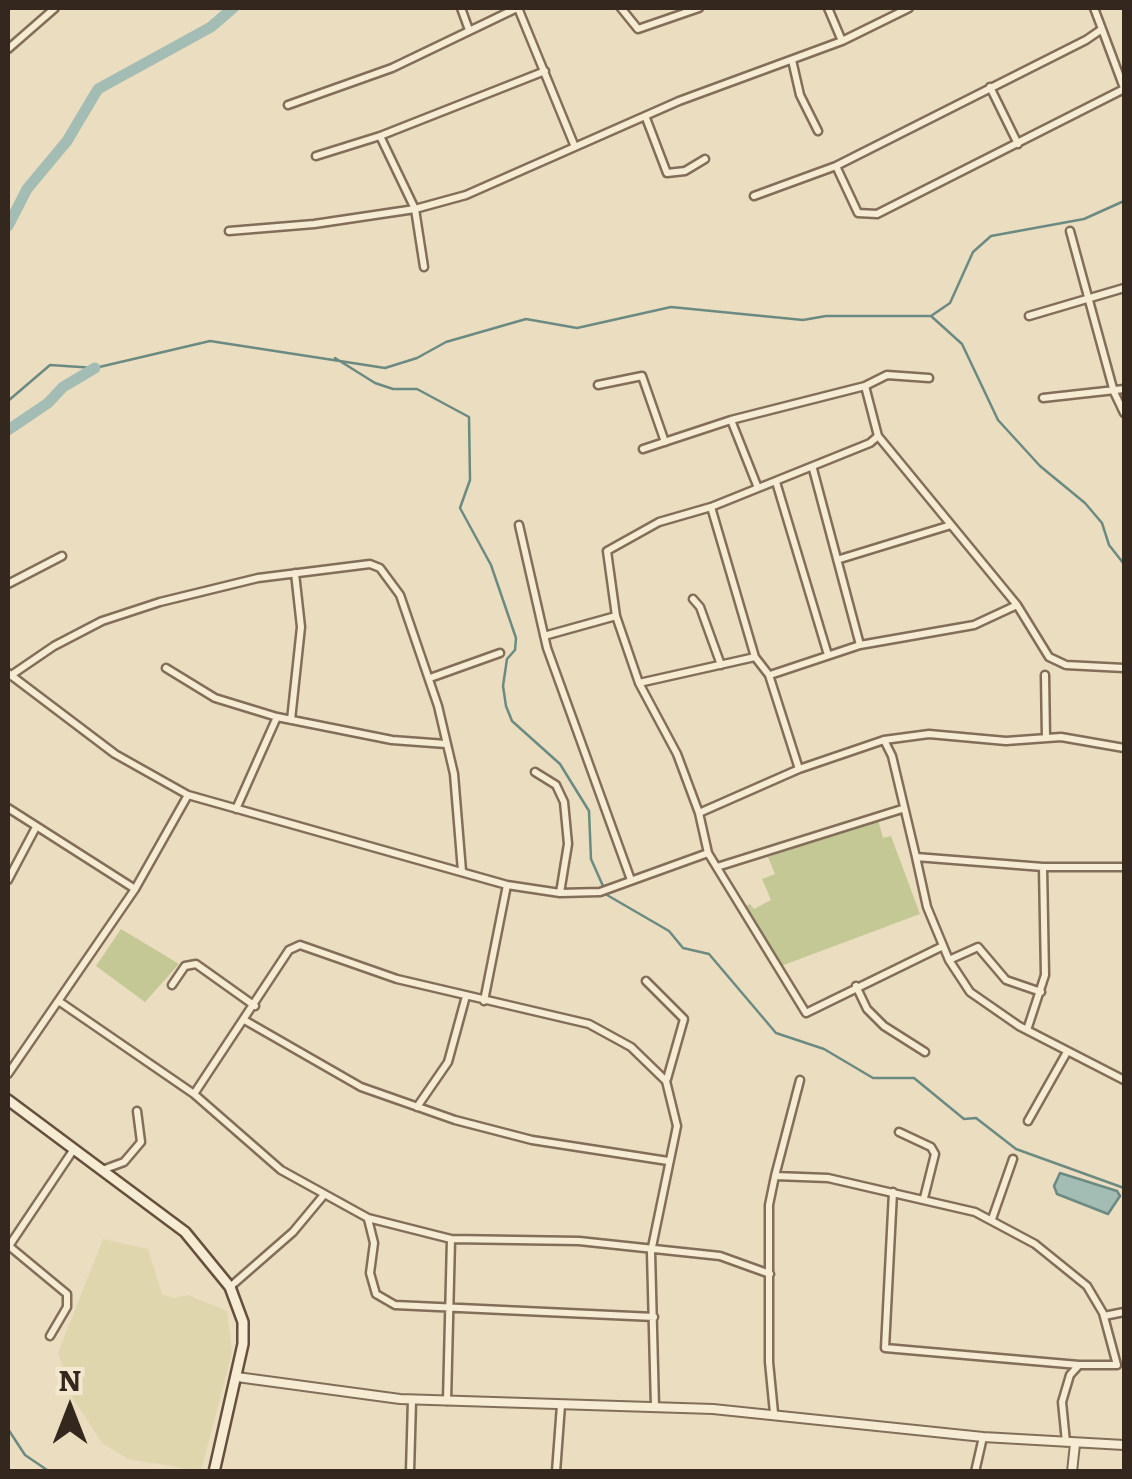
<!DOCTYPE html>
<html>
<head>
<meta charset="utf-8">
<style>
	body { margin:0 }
	#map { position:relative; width:1132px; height:1479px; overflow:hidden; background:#ebddc0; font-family:Literata,serif }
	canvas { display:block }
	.frame { position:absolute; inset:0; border:10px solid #34271d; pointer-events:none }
	.north { position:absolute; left:20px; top:1359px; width:100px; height:100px; -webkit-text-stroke:8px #f3e8cf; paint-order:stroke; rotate:0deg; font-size:28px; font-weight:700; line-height:40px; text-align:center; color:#34271d }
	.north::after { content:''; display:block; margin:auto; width:35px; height:45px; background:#34271d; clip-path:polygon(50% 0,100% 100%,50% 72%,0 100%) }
</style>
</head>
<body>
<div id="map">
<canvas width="1132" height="1479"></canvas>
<div class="frame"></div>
<div class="north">N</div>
</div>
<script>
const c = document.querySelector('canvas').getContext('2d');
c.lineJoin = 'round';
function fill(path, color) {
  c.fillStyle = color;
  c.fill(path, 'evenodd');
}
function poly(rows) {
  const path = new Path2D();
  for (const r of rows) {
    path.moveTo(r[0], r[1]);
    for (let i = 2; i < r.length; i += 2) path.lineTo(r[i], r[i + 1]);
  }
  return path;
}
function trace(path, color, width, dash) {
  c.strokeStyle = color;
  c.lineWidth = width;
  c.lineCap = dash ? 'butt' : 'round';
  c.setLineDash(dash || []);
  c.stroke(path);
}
const farmland = poly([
	[103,1239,148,1249,162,1294,174,1298,188,1295,227,1311,232,1353,201,1471,128,1459,102,1443,72,1397,58,1353]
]);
const green = poly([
	[878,820,883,838,891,836,920,914,781,966,744,907,750,904,754,909,771,900,762,879,775,874,768,857],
	[121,929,179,964,145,1002,96,966]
]);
const water = poly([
	[1060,1173,1117,1191,1120,1196,1108,1214,1057,1194,1054,1186,1060,1173]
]);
const stream = poly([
	[931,316,950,303,973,252,991,236,1084,219,1124,201],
	[335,358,375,383,393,389,417,389,469,417,470,480,460,508,491,565,516,638,515,650,507,659,503,686,506,706,512,721,560,764,589,811,591,859,607,895,669,931,683,948,709,954,776,1033,824,1049,873,1078,914,1078,964,1119,976,1118,1016,1149,1124,1188],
	[8,401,50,365,95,368,210,341,385,368,417,358,446,342,526,319,577,328,671,307,803,320,826,316,931,316,962,344,998,420,1040,466,1085,503,1102,523,1109,545,1124,564],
	[8,1429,25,1455,50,1472]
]);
const river = poly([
	[8,226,27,189,67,141,98,89,211,27,233,8],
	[8,430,48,403,63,387,95,368]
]);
const minor = poly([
	[461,8,469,30],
	[518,8,575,147],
	[621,8,638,29,699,8],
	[828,8,842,41],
	[1102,29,1124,88],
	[8,49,55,8],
	[792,60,800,95,818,131],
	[990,87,1018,144],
	[288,105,392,68,517,8],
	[646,118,667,173,685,171,705,159],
	[380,136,415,209,424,267],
	[316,156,380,136,545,71],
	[836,166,858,213,877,214,1124,89],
	[754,196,836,166,1086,40,1102,29,1094,8],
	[229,231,314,224,415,209,466,195,679,101,842,41,909,8],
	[1070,231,1114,392,1124,413],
	[1029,316,1124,288],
	[598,385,642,376,665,442],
	[1043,398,1124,389],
	[731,420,758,488],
	[878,436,1017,605,1049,657,1066,665,1124,668],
	[643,449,731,420,865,386,887,375,929,378],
	[813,469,860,645],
	[776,482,828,655],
	[711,507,755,657,769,675,799,769],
	[519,525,547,648,631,880],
	[840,559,951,525],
	[8,584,62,556],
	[693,599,700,607,721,665],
	[544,636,616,616],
	[166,668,215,698,277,717,392,740,446,744],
	[8,673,115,754,188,795,507,885,560,893,600,892,708,853,699,813,677,754,639,683,616,616,607,551,659,522,711,507,870,443,878,436,865,386],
	[770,675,860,645,974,625,1017,605],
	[1045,675,1046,738],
	[10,676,54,646,102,621,160,602,258,578,370,564,380,568,400,595,438,706,454,774,462,871],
	[430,678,500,653],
	[639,683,755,657],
	[291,720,301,627,295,573],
	[884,740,929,734,1006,741,1061,737,1124,748],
	[535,772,556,785,564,802,568,844,560,893],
	[8,808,135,889],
	[236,809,277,717],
	[699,813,799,769,884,740,892,756,916,857,1043,867,1124,867],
	[708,853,806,1013,943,946],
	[916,857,927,907,949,960,970,992,1019,1026,1124,1080],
	[717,867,902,809],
	[8,880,35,829],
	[949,960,978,947,1006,980,1041,992],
	[646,981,684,1019,667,1079],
	[172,985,185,966,196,964,255,1006],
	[856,986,867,1009,884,1026,925,1052],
	[484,1001,507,885],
	[60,1002,194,1094,281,1170,368,1218,451,1239,579,1241,720,1256,770,1274],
	[246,1021,361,1087,455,1120,532,1140,668,1161],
	[1027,1030,1045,975,1043,867],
	[8,1074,135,889,188,795],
	[194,1094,289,950,300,945,397,979,589,1024,631,1047,666,1081,677,1126,651,1252,655,1407],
	[417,1107,448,1062,466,996],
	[1028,1121,1067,1052],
	[899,1132,931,1147,935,1154,924,1198],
	[105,1169,124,1162,141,1142,137,1111],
	[775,1176,800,1080],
	[893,1192,885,1348,1079,1365],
	[368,1219,374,1243,370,1273,376,1294,395,1305,654,1317],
	[992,1219,1013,1159],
	[9,1246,67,1294,67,1307,50,1336],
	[9,1246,74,1149],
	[230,1287,293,1232,323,1196],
	[1104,1316,1124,1312],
	[447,1401,451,1239],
	[774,1413,769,1362,769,1205,775,1176,828,1178,975,1212,1035,1244,1087,1286,1103,1313,1117,1365,1079,1365,1070,1375,1062,1402,1066,1442],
	[410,1472,412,1400],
	[556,1472,561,1405],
	[975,1472,983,1437]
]);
const tertiary = poly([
	[237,1377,400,1399,713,1409,983,1437,1124,1445],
	[1072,1472,1075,1444]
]);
const secondary = poly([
	[8,1100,185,1232,230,1287,243,1322,243,1344,214,1472]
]);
fill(farmland, '#e0d6ae');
fill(green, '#c4c895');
fill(water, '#a3bdb5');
trace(water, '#6b8b82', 2.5);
trace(stream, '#6b8b82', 2.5);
trace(river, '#a3bdb5', 11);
trace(minor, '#836e59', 11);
trace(tertiary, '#836e59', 12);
trace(secondary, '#654f3d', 14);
trace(minor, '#f6ebd3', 6);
trace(tertiary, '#f6ebd3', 8);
trace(secondary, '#f6ebd3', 9);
</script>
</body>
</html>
